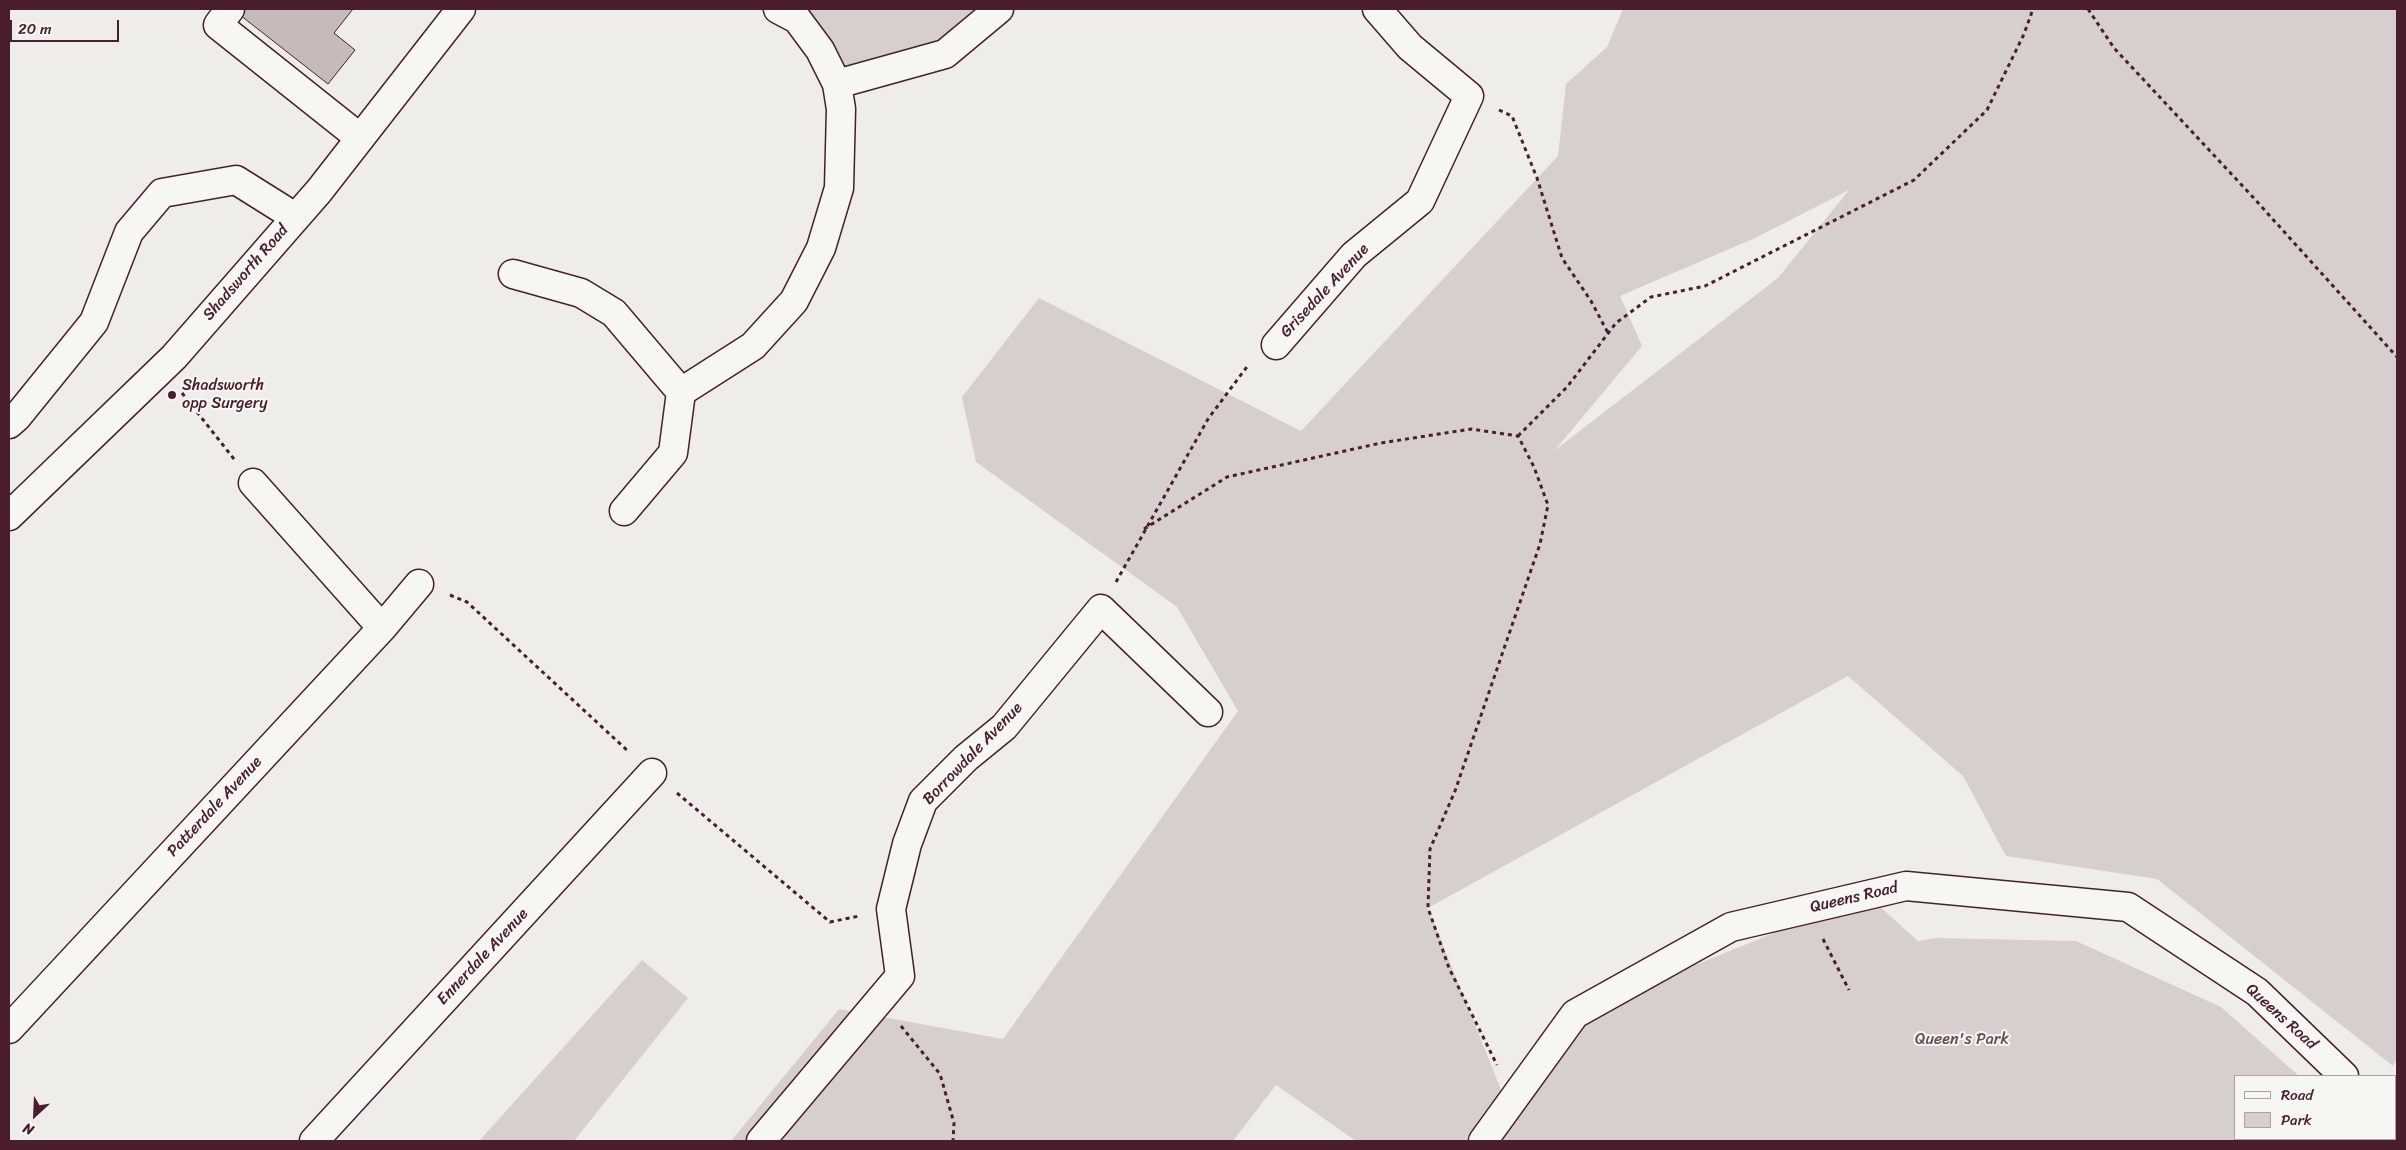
<!DOCTYPE html>
<html>
<head>
<meta charset="utf-8">
<style>
	body { margin:0 }
	#map { position:relative; width:2406px; height:1150px; overflow:hidden; background:#efedea; font-family:Sriracha,sans-serif }
	canvas { display:block }
	.frame { position:absolute; inset:0; border:10px solid #4a1f2b; pointer-events:none }
	.legend { position:absolute; left:2234px; top:1075px; width:162px; height:65px; box-sizing:border-box; background:#f6f6f2; border:1px solid #b1a0a2; margin:0; padding:6px 9px; list-style:none; font-size:15px; color:#4a1f2b }
	.legend li { display:flex; align-items:center; gap:10px; height:25px }
	.legend b { width:25px; border:1px solid #b1a0a2 }
	.north { position:absolute; left:10px; top:1090px; width:50px; height:50px; -webkit-text-stroke:4px #f6f6f2; paint-order:stroke; rotate:205deg; font-size:14px; font-weight:700; line-height:20px; text-align:center; color:#4a1f2b }
	.north::after { content:''; display:block; margin:auto; width:18px; height:22px; background:#4a1f2b; clip-path:polygon(50% 0,100% 100%,50% 72%,0 100%) }
	.scale { position:absolute; left:10px; top:20px; width:109px; height:22px; box-sizing:border-box; border:2px solid #4a1f2b; border-top:0; padding-left:6px; font-size:15px; line-height:18px; white-space:nowrap; color:#4a1f2b; -webkit-text-stroke:4px #f6f6f2; paint-order:stroke }
</style>
</head>
<body>
<div id="map">
<canvas width="2406" height="1150"></canvas>
<div class="frame"></div>
<ul class="legend">
<li><b style="height:6px;background:#f6f6f2"></b>Road</li>
<li><b style="height:14px;background:#d7cfce"></b>Park</li>
</ul>
<div class="north">N</div>
<div class="scale">20 m</div>
</div>
<script>
const c = document.querySelector('canvas').getContext('2d');
c.lineJoin = 'round';
function fill(path, color) {
  c.fillStyle = color;
  c.fill(path, 'evenodd');
}
function poly(rows) {
  const path = new Path2D();
  for (const r of rows) {
    path.moveTo(r[0], r[1]);
    for (let i = 2; i < r.length; i += 2) path.lineTo(r[i], r[i + 1]);
  }
  return path;
}
function trace(path, color, width, dash) {
  c.strokeStyle = color;
  c.lineWidth = width;
  c.lineCap = dash ? 'butt' : 'round';
  c.setLineDash(dash || []);
  c.stroke(path);
}
function drawText(font, color, halo, rows, align = 'center') {
  c.font = font + ' Sriracha,sans-serif';
  c.lineWidth = 4;
  c.setLineDash([]);
  c.textBaseline = 'middle';
  c.strokeStyle = halo;
  c.fillStyle = color;
  for (const [text, x, y, turn = 0] of rows) {
    c.save();
    c.translate(x, y);
    c.rotate((+turn || 0) * Math.PI / 180);
    c.textAlign = isNaN(turn) ? turn : align;
    if (halo) c.strokeText(text, 0, 0);
    c.fillText(text, 0, 0);
    c.restore();
  }
}
const green = poly([
	[778,9,995,9,945,54,837,84],
	[1623,9,2397,9,2397,1059,2393,1066,2157,879,2006,856,1963,776,1848,676,1428,908,1508,1107,1575,1014,1867,895,1918,941,1936,938,2076,941,2221,1007,2299,1076,2235,1076,2235,1139,2370,1139,2373,1141,1356,1141,1276,1085,1233,1141,731,1141,839,1009,1003,1039,1238,711,1177,607,976,462,962,397,1039,298,1301,431,1558,156,1566,84,1607,47],
	[1849,190,1778,278,1555,450,1642,346,1620,296,1755,238],
	[642,960,688,998,574,1141,479,1141]
]);
const building = poly([
	[244,9,353,9,334,33,355,50,328,84,240,15,244,9]
]);
const path = poly([
	[2088,9,2114,48,2251,195,2397,357],
	[1499,110,1512,116,1537,178,1562,258,1591,301,1608,333],
	[182,393,234,459],
	[1518,436,1567,387,1616,323,1651,297,1705,286,1914,180,1987,110,2024,34,2033,9],
	[1144,529,1227,477,1381,443,1471,429,1518,436,1534,467,1548,505,1540,544,1455,791,1430,849,1428,908,1449,968,1497,1065],
	[1116,582,1208,419,1249,364],
	[450,595,467,602,629,752],
	[677,793,830,922,859,916],
	[1823,939,1849,990],
	[901,1026,940,1074,954,1123,953,1141],
	[2321,1141,2324,1139]
]);
const minor = poly([
	[230,9,218,25,360,138],
	[837,84,945,54,999,9],
	[513,274,581,293,614,313,681,392],
	[1276,345,1354,255,1420,201,1469,96,1410,47,1377,9],
	[9,424,17,417,94,322,129,232,162,193,236,180,295,217],
	[253,483,382,628],
	[624,511,673,453,681,392,753,346,794,301,821,248,839,188,841,109,837,84,820,50,797,19,778,9],
	[9,1029,382,628,419,584],
	[2395,1125,2397,1127],
	[314,1141,652,773],
	[761,1141,900,976,891,909,907,844,923,801,966,758,1004,727,1101,609,1208,712],
	[1483,1141,1575,1014,1731,927,1906,886,2128,907,2257,992,2344,1076]
]);
const major = poly([
	[9,516,174,357,319,191,461,9]
]);
const markers = [
	[172,395,5,"#4a1f2b"]
];
const streetNames = [
	["Shadsworth Road",246,273,-49],
	["Grisedale Avenue",1325,291,-47],
	["Borrowdale Avenue",973,754,-46],
	["Patterdale Avenue",215,807,-47],
	["Queens Road",1854,898,-13],
	["Ennerdale Avenue",483,957,-47],
	["Queens Road",2281,1017,42]
];
const poiNames = [
	["Shadsworth",182,386],
	["opp Surgery",182,404]
];
const parkNames = [
	["Queen's Park",1962,1040]
];
fill(green, '#d7cfce');
fill(building, '#c6babb');
trace(building, '#4a1f2b', 1);
trace(minor, '#4a1f2b', 31);
trace(major, '#4a1f2b', 31);
trace(path, '#4a1f2b', 3, [4, 4]);
trace(minor, '#f6f6f2', 28);
trace(major, '#f6f6f2', 28);
for (const [x, y, r, color] of markers) {
  const dot = new Path2D();
  dot.arc(x, y, r, 0, 2 * Math.PI);
  c.fillStyle = color;
  c.fill(dot);
  trace(dot, '#f6f6f2', 2);
}
drawText('16px', '#4a1f2b', '#f6f6f2', streetNames);
drawText('16px', '#4a1f2b', '#f6f6f2', poiNames, 'left');
drawText('16px', '#6d4b54', '#f6f6f2', parkNames);
</script>
</body>
</html>
